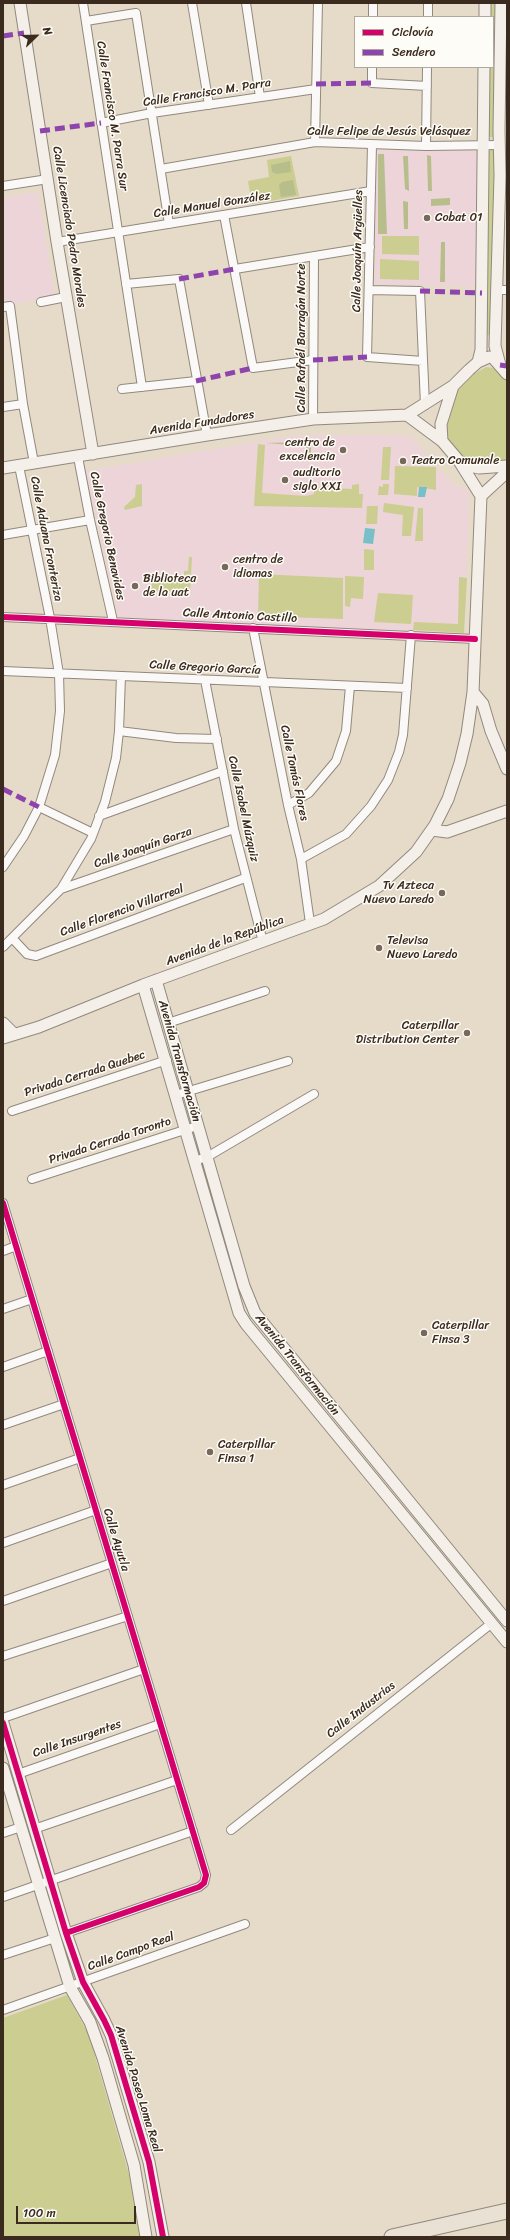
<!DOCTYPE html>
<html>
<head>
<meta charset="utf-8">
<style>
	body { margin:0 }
	#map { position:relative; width:510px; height:2240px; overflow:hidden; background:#e6dac9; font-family:Sriracha,sans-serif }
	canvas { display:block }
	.frame { position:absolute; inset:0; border:4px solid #3b2a1e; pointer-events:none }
	.legend { position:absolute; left:354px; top:16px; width:140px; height:52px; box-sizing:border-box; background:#fdfcf7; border:1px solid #afa8a0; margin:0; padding:5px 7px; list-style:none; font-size:12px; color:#3b2a1e }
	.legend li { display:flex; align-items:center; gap:8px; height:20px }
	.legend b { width:20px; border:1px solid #afa8a0 }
	.north { position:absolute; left:16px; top:16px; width:40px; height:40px; -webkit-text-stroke:3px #fdfcf7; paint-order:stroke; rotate:67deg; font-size:11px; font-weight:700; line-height:16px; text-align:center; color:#3b2a1e }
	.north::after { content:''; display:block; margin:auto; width:14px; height:18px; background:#3b2a1e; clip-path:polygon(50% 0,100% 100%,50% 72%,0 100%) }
	.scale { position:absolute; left:16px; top:2206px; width:120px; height:18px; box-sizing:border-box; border:2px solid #3b2a1e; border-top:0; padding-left:5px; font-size:12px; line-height:14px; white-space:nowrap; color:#3b2a1e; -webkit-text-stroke:3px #fdfcf7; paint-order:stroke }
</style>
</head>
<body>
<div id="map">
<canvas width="510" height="2240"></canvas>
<div class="frame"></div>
<ul class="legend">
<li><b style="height:5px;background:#d6006c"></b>Ciclovía</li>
<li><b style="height:5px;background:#8e44ad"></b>Sendero</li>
</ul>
<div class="north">N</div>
<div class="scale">100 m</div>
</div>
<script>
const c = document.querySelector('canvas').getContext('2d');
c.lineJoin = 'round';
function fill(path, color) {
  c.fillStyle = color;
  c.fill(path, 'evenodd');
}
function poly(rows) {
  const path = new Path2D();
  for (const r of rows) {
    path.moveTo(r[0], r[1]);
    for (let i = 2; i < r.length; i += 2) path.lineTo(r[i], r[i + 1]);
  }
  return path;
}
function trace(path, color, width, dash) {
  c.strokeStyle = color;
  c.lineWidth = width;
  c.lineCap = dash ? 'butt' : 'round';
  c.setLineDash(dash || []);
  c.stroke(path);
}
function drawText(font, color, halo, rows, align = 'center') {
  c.font = font + ' Sriracha,sans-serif';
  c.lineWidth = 3;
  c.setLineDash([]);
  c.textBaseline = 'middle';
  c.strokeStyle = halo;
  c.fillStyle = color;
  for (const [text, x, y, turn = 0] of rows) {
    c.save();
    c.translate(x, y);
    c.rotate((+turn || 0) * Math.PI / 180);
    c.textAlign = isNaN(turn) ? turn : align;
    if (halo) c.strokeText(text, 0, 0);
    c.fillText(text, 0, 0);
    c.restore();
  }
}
const built = poly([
	[376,151,480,151,476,287,375,284],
	[38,192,55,297,3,305,3,197],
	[297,435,397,435,413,438,436,467,456,486,468,491,469,510,464,633,119,619,86,471]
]);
const green = poly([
	[489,3,498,3,498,20,489,17],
	[493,30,497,31,496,137,486,137,487,67,493,67],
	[486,149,495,149,490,336,486,334],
	[291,156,299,196,252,204,248,181,269,177,267,160],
	[382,236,419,236,419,255,382,254],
	[380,259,419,261,419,280,380,279],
	[486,367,493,368,507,381,507,463,471,464,446,443,444,421,456,392,474,374],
	[258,444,265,445,262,493,306,496,314,494,314,487,352,489,352,485,359,484,359,494,363,494,362,508,254,506],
	[383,447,391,447,389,480,381,480],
	[395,466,436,467,436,490,417,487,417,496,394,494],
	[142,484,142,506,125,510,124,507,135,497,136,485],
	[383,484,389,484,388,495,378,495,379,486,383,487],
	[384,503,414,507,411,536,402,536,403,515,383,512],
	[367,506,378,506,377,524,366,524],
	[418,508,423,508,423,541,415,541],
	[364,549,374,550,374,570,364,570],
	[189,557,192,557,190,592,151,591,152,582,184,582,184,571,188,571],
	[259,574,343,578,343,619,258,616],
	[345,576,364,577,363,599,351,598,350,607,345,606],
	[459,577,467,578,464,633,413,630,414,622,458,624],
	[378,593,413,595,411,624,374,622],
	[67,1995,89,2035,134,2192,143,2237,3,2237,3,2018]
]);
const forest = poly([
	[378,154,384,154,387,234,378,234],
	[427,155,431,156,432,191,428,191],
	[403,156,408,156,409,191,405,189],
	[290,161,291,172,277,174,272,172,271,165],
	[293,180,296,195,281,197,279,185,282,182],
	[450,198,450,205,431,206,431,199],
	[403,201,408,202,408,229,404,229],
	[441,242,445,242,445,282,440,282],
	[311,442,311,454,307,453,306,446,266,443]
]);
const water = poly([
	[419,487,427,487,425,497,418,497],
	[365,528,375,529,373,544,363,543]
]);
const street = poly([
	[83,3,142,387],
	[192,3,209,105],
	[246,3,260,97],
	[373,17,373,3],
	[428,17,428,3],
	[86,21,136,13,169,224],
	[372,67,372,83,427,86],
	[101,123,152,113,316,89],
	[315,142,318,3],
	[372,145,367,357,423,361],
	[426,146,427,67],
	[161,169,315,142,426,146,499,145],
	[3,186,48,179],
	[224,215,253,368,313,360],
	[57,242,371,191],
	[235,269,370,247],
	[126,284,179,279,207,435],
	[369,290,420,291,425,405],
	[497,290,507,290],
	[41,302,66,297],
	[3,307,10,306,23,404,34,463],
	[122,389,196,381],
	[3,407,23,404],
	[313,419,314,256],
	[78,457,90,520,113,621],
	[3,535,90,520],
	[3,617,475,639],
	[253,628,288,805,301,859,310,923],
	[3,671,407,688],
	[205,680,234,829,263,942],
	[119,731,176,738,217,739],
	[288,805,309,793,336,761,346,731,350,686],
	[39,807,93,833],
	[99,816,223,771],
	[301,859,346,834,371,806,388,780,399,752,403,735,411,635],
	[3,867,24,836,39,807,55,755,60,711,59,674,50,618,19,466],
	[61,889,234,829],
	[13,939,27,954,36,956,245,878],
	[3,947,61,889,91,839,105,802,116,758,119,731,121,676],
	[168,1023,265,991],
	[176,1095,288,1061],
	[12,1111,167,1060],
	[194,1161,207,1157,314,1094],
	[32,1179,197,1126],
	[3,1203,206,1875,204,1883,199,1887,66,1933],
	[3,1251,16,1246],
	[3,1309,32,1299],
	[3,1367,48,1351],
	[3,1425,64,1404],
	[3,1485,80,1458],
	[3,1543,96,1510],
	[3,1601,112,1563],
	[3,1656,128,1616],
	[3,1718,144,1669],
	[18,1774,160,1724],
	[34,1829,177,1780],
	[231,1830,492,1623],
	[3,1833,21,1827],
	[3,1897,193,1831],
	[3,1955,55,1938],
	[3,2010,245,1924]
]);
const secondary = poly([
	[20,3,57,242,93,454],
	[485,17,485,3],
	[478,362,481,350,484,67],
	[500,365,495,346,500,176,499,130,501,3],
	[407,415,442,441,459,461,481,496],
	[442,441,441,424,453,386,469,370,478,362,489,357,493,358,507,374],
	[459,461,469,466,479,468,507,466],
	[3,468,207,435,313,419,407,415,453,386],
	[481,496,507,472],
	[473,692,483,704,491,731,507,769],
	[432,830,447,832,507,811],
	[156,980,244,1286,255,1313,507,1621],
	[143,985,239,1313,246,1324,507,1642],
	[3,1023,14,1034],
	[3,1038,39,1027,143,985,324,919,379,886,416,852,435,825,448,799,460,763,467,734,473,692,481,496],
	[3,1723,66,1933,83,1982,104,2020,111,2035,149,2162,163,2237],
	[3,1768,70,1987,90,2022,103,2058,134,2165,146,2237]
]);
const highway = poly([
	[392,2237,507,2211]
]);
const quiet = poly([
	[3,36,24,33],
	[316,84,372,83],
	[40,131,101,123],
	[179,279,235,269],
	[420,291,482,293],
	[313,360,367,357],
	[500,365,507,366],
	[196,381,253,368],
	[3,789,39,807]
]);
const cycleway = poly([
	[3,617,475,639],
	[3,1203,206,1875,204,1883,199,1887,66,1933],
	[3,1723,66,1933,83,1982,104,2020,111,2035,149,2162,163,2237]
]);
const markers = [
	[427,218,4,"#77685a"],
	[343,450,4,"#77685a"],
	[403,461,4,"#77685a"],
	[285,480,4,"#77685a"],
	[225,567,4,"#77685a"],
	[135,586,4,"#77685a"],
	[442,893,4,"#77685a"],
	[379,948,4,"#77685a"],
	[467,1033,4,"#77685a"],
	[424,1333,4,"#77685a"],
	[210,1452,4,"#77685a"]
];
const streetNames = [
	["Calle Francisco M. Parra",207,93,-9],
	["Calle Francisco M. Parra Sur",112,116,81],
	["Calle Felipe de Jesús Velásquez",389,132],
	["Calle Manuel González",212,205,-9],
	["Calle Licenciado Pedro Morales",69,227,81],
	["Calle Joaquín Argüelles",358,251,-89],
	["Calle Rafaél Barragán Norte",302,338,-90],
	["Avenida Fundadores",202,423,-9],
	["Calle Gregorio Benavides",107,536,78],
	["Calle Aduana Fronteriza",46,539,79],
	["Calle Antonio Castillo",240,616,3],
	["Calle Gregorio García",205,668,3],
	["Calle Tomás Flores",294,773,78],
	["Calle Isabel Múzquiz",243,809,78],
	["Calle Joaquín Garza",143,848,-19],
	["Calle Florencio Villarreal",122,911,-20],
	["Avenida de la República",225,941,-20],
	["Avenida Transformación",179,1061,74],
	["Privada Cerrada Quebec",85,1074,-18],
	["Privada Cerrada Toronto",110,1141,-18],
	["Avenida Transformación",297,1365,51],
	["Calle Ayutla",116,1540,73],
	["Calle Industrias",361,1710,-38],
	["Calle Insurgentes",77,1739,-19],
	["Calle Campo Real",131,1952,-20],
	["Avenida Paseo Loma Real",138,2089,73]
];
const poiNames = [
	["Cobat 01",435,218],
	["centro de",335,443,"right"],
	["excelencia",335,457,"right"],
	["Teatro Comunale",411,461],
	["auditorio",293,473],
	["siglo XXI",293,487],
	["centro de",233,560],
	["idiomas",233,574],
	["Biblioteca",143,579],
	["de la uat",143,593],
	["Tv Azteca",434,886,"right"],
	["Nuevo Laredo",434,900,"right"],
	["Televisa",387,941],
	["Nuevo Laredo",387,955],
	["Caterpillar",459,1026,"right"],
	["Distribution Center",459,1040,"right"],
	["Caterpillar",432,1326],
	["Finsa 3",432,1340],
	["Caterpillar",218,1445],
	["Finsa 1",218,1459]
];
fill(built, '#ecd4d8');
fill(green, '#cbcd91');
fill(forest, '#b7be8c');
fill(water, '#78c0c7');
trace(street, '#91897e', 10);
trace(secondary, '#91897e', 13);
trace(highway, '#91897e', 17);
trace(street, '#fbf9f7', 8);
trace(secondary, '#f4f0e9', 11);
trace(highway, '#eae1d5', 15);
trace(quiet, '#8e44ad', 5, [10, 5]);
trace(cycleway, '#d6006c', 6);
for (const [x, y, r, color] of markers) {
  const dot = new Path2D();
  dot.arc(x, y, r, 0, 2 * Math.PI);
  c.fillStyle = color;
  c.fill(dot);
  trace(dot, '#fdfcf7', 1.5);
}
drawText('12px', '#3b2a1e', '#fdfcf7', streetNames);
drawText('12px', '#3b2a1e', '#fdfcf7', poiNames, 'left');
</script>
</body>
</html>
